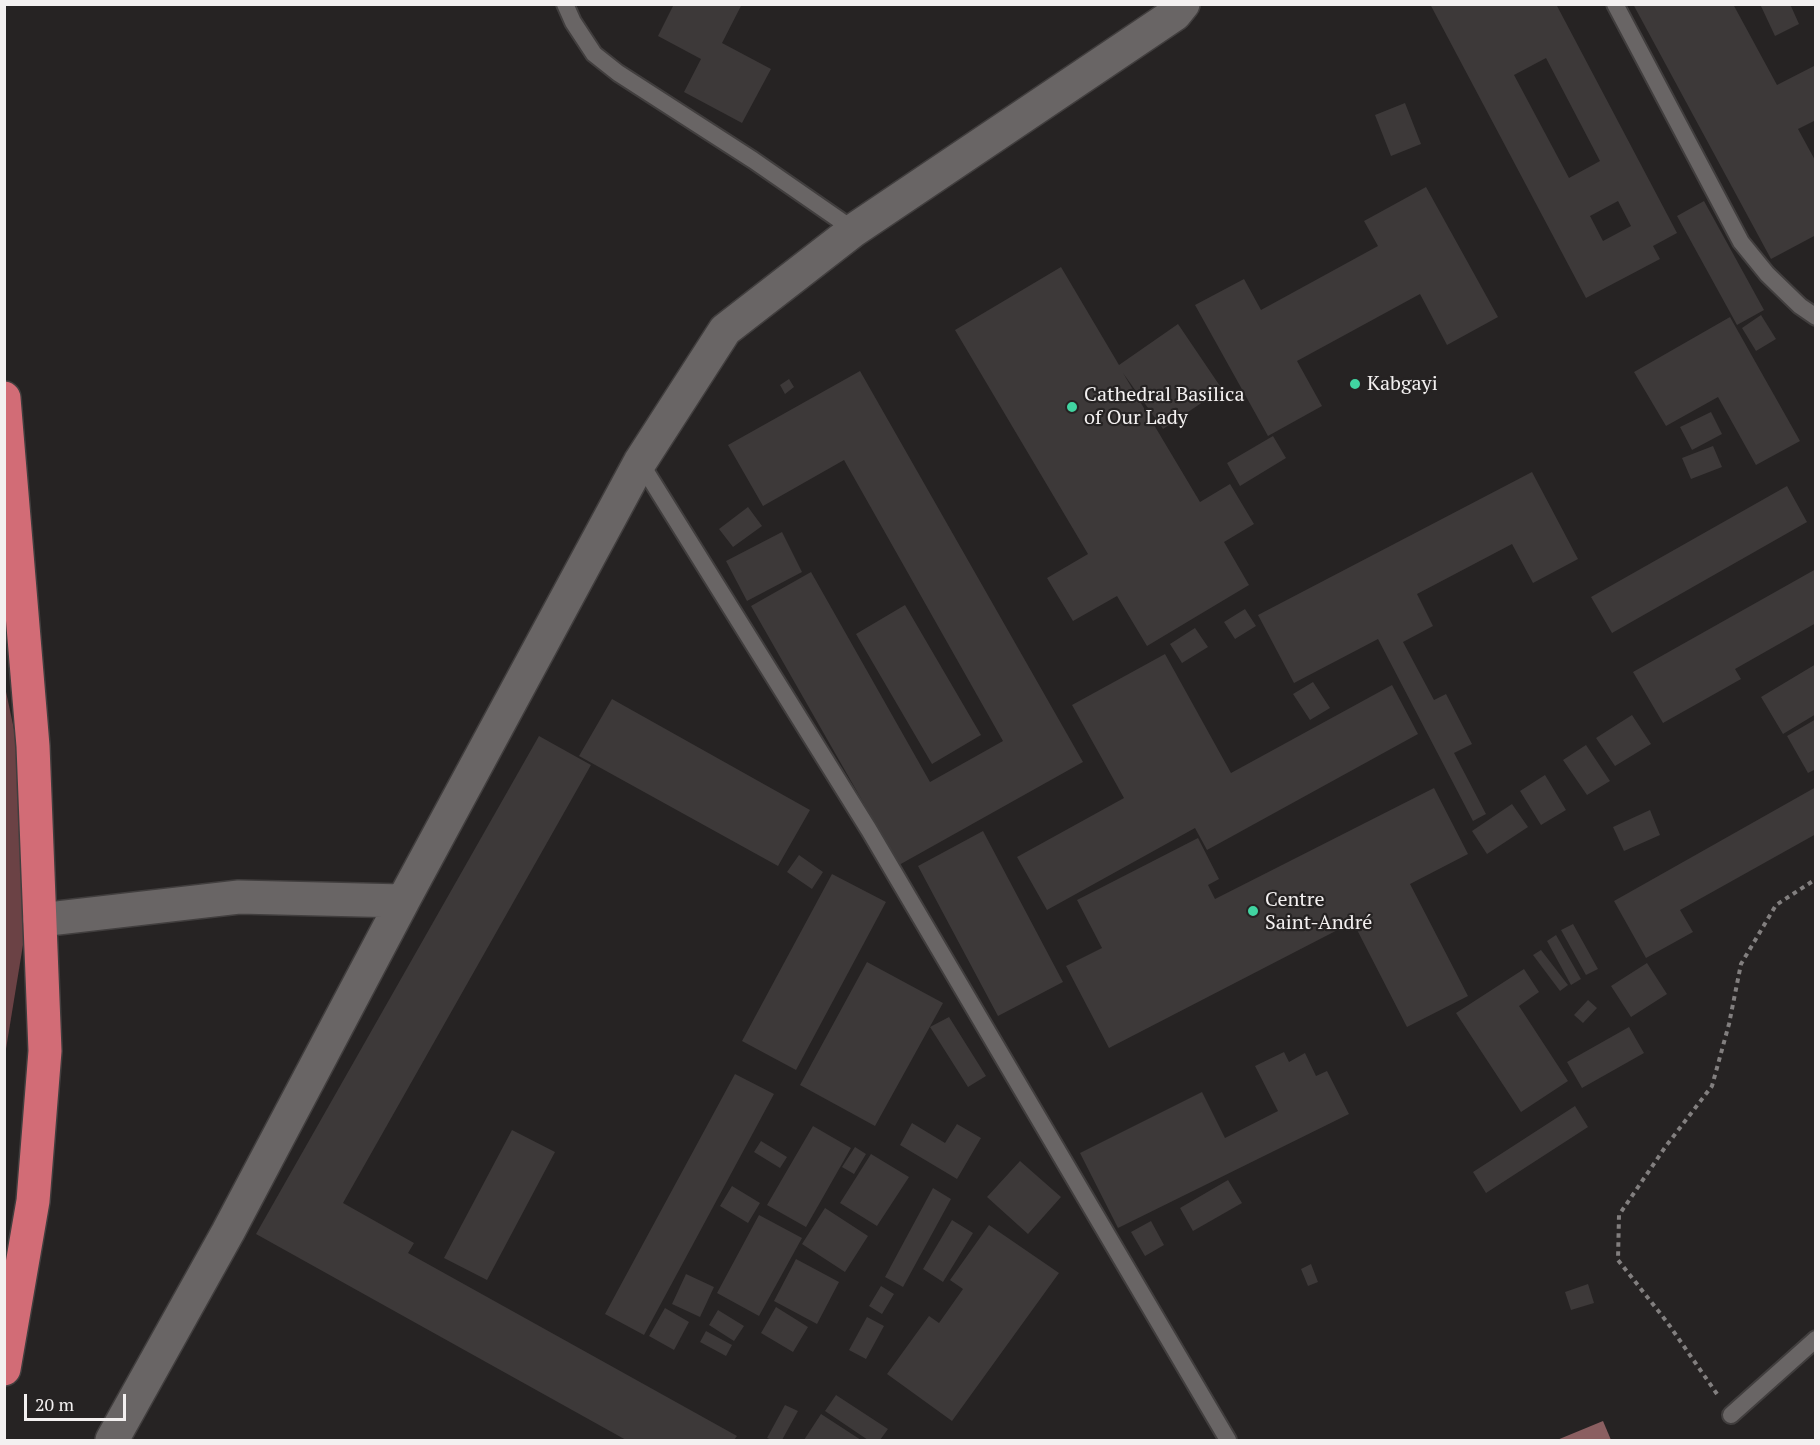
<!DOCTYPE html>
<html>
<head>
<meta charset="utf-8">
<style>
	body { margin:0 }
	#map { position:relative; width:1820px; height:1445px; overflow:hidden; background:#262323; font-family:"PT Serif",serif }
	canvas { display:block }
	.frame { position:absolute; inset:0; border:6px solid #f3f0f0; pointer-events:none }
	.scale { position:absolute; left:24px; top:1394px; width:102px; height:27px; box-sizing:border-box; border:3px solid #f3f0f0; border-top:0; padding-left:8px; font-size:18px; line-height:21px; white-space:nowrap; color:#f3f0f0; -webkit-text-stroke:4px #262323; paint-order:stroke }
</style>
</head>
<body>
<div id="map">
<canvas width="1820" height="1445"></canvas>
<div class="frame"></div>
<div class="scale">20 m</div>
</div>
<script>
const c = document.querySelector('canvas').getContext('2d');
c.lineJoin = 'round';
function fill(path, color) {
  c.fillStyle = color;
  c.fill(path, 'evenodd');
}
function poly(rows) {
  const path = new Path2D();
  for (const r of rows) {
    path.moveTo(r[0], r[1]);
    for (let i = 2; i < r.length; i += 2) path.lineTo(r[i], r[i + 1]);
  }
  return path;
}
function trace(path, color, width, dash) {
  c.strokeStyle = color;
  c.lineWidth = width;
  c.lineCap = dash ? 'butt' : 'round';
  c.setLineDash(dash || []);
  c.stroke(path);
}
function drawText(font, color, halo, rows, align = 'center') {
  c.font = font + ' "PT Serif",serif';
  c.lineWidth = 4.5;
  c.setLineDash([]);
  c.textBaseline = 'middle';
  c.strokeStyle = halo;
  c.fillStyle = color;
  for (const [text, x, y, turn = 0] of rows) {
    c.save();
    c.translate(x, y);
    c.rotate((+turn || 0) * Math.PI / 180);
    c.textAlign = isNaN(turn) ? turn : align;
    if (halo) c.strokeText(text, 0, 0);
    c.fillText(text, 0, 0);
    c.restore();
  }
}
const forest = poly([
	[5,687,39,847,5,1055]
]);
const water = poly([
	[1603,1421,1611,1440,1557,1440]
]);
const building = poly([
	[674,4,742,4,722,43,771,69,742,123,684,92,701,59,658,36],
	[1430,4,1556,4,1677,233,1653,246,1660,259,1586,298],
	[1546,58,1600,161,1569,178,1514,75],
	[1618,201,1631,226,1603,241,1590,216],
	[1633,4,1733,4,1777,85,1814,66,1816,69,1816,120,1798,129,1816,162,1816,235,1771,259],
	[1760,4,1790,4,1799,24,1775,36],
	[1405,103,1421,144,1391,156,1375,115],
	[1426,187,1498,317,1447,345,1420,294,1297,361,1322,406,1268,436,1195,305,1244,279,1261,310,1378,246,1364,221],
	[1704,201,1764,310,1737,325,1677,216],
	[1061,267,1119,365,1178,324,1222,389,1163,429,1123,373,1200,502,1230,484,1254,524,1224,542,1249,585,1147,646,1117,596,1073,621,1047,578,1088,554,955,330],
	[1761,315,1776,339,1756,351,1742,328],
	[1730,317,1800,441,1756,465,1718,397,1666,426,1634,372],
	[860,371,1083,762,899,865,751,606,811,572,930,782,1003,741,844,460,763,506,728,445],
	[789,379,794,387,785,394,780,385],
	[1711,412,1722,434,1692,450,1680,427],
	[1273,436,1286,458,1240,486,1227,463],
	[1713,446,1722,467,1691,479,1682,458],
	[1532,472,1578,559,1533,583,1512,544,1417,594,1433,626,1403,642,1434,700,1446,694,1472,744,1454,753,1486,814,1473,821,1378,639,1294,683,1258,615],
	[1787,486,1807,522,1612,633,1591,597],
	[748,507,762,526,733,547,719,529],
	[782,532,802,572,747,601,726,561],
	[1816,569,1816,623,1735,669,1741,679,1663,723,1633,672],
	[905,605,981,735,932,764,856,634],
	[1245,609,1256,626,1235,639,1224,622],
	[1195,628,1208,647,1182,663,1170,644],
	[1165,654,1231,773,1392,685,1418,734,1207,850,1195,828,1047,910,1017,857,1124,798,1072,705],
	[1816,664,1816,714,1783,734,1761,697],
	[1313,682,1330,708,1310,720,1293,694],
	[612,699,810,810,778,866,579,756],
	[1632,715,1651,744,1615,766,1596,738],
	[1816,719,1816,769,1808,773,1787,736],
	[539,736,591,765,343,1203,414,1243,408,1253,737,1436,734,1440,626,1440,256,1234],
	[1586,745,1610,781,1587,795,1563,760],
	[1545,775,1566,810,1541,825,1520,791],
	[1816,787,1816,834,1680,910,1693,932,1646,958,1614,901],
	[1434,788,1468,854,1410,884,1468,996,1407,1027,1353,922,1109,1048,1066,966,1102,948,1077,900,1198,838,1219,879,1208,885,1215,899],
	[1512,804,1528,827,1487,854,1472,831],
	[1650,810,1660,835,1624,851,1613,827],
	[983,831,1063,982,998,1016,918,866],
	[799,855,823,872,812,889,787,872],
	[832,874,886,902,796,1070,742,1041],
	[1573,924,1598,969,1586,975,1561,930],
	[1556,935,1581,979,1571,985,1547,941],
	[1541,950,1568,985,1560,991,1533,955],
	[867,962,943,1003,875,1126,800,1085],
	[1647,963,1667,994,1631,1017,1611,986],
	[1524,969,1539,992,1519,1006,1568,1081,1521,1112,1456,1013],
	[1588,1000,1597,1008,1583,1023,1574,1015],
	[949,1017,986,1076,968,1087,930,1027],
	[1629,1027,1644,1053,1582,1088,1567,1062],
	[1284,1052,1289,1062,1305,1053,1316,1076,1327,1071,1349,1114,1118,1228,1080,1153,1202,1092,1225,1138,1278,1111,1255,1066],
	[735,1074,774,1094,644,1335,605,1314],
	[1575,1106,1588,1127,1486,1193,1473,1172],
	[912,1123,945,1143,957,1124,981,1138,957,1179,900,1145],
	[813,1126,851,1148,806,1227,767,1205],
	[512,1130,555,1152,487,1280,444,1258],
	[761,1141,787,1157,780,1168,754,1152],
	[855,1147,866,1154,854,1174,842,1167],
	[871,1154,909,1177,877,1226,840,1203],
	[1020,1161,1061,1197,1028,1234,987,1197],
	[1228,1180,1242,1203,1193,1231,1180,1208],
	[732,1186,760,1203,748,1223,720,1206],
	[933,1188,951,1199,903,1287,885,1277],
	[825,1208,868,1236,845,1272,802,1244],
	[759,1215,802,1238,759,1316,717,1293],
	[952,1220,973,1233,943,1282,923,1269],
	[1151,1221,1164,1245,1145,1256,1131,1232],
	[989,1225,1059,1273,952,1421,887,1374,929,1316,939,1323,963,1289,950,1280],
	[796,1259,839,1282,817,1324,774,1301],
	[1311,1264,1318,1282,1308,1286,1301,1269],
	[686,1274,714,1287,700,1317,672,1304],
	[1588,1284,1594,1303,1571,1310,1565,1292],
	[881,1286,894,1294,882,1314,869,1306],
	[776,1307,808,1327,793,1352,761,1333],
	[665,1308,689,1322,674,1350,649,1336],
	[718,1310,744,1326,734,1341,709,1325],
	[867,1317,884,1326,866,1359,849,1350],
	[706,1331,732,1345,726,1356,700,1342],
	[836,1395,888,1429,880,1440,868,1440,825,1411],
	[785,1405,798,1411,782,1440,772,1440,767,1438],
	[821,1414,861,1440,804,1440]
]);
const path = poly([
	[1717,1394,1667,1322,1618,1260,1619,1215,1666,1146,1712,1086,1729,1024,1741,964,1776,905,1816,879]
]);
const service = poly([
	[565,4,573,22,594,54,618,73,753,160,854,230],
	[1615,4,1741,242,1767,274,1800,306,1816,317],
	[640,462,869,830,1228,1440],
	[1731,1415,1816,1339]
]);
const minor = poly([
	[40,920,239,897,403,901,640,462,725,330,854,230,1175,14,1183,4],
	[112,1440,228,1232,403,901]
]);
const trunk = poly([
	[4,398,33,746,45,1051,33,1201,4,1369]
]);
const markers = [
	[1355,384,6,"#41d4a1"],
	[1072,407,6,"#41d4a1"],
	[1253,911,6,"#41d4a1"]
];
const poiNames = [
	["Kabgayi",1367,384],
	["Cathedral Basilica",1084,395],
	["of Our Lady",1084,418],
	["Centre",1265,900],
	["Saint-André",1265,923]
];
fill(forest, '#6b4245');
fill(water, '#8b5f61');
fill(building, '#3d3939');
trace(service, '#413e3e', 20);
trace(minor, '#413e3e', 36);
trace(trunk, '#413e3e', 36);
trace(path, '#827f7f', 4, [4.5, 4.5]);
trace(service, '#696565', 16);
trace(minor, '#696565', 33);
trace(trunk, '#d26c76', 33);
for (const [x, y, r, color] of markers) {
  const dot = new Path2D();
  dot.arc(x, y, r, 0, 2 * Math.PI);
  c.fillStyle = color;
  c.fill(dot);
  trace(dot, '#262323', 2);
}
drawText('20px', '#f3f0f0', '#262323', poiNames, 'left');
</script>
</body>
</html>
